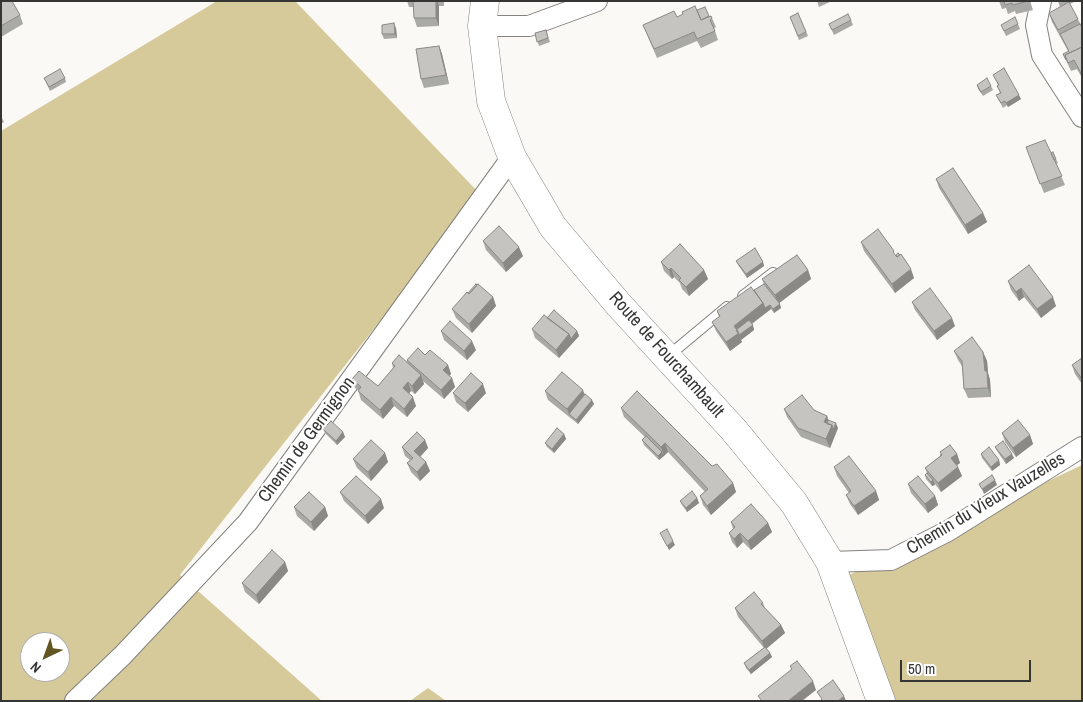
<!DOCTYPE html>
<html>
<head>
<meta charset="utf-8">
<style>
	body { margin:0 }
	#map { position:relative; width:1083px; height:702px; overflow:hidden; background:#faf9f5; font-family:"Archivo Narrow",sans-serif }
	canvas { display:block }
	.frame { position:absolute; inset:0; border:2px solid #353534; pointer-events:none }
	.north { position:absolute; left:20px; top:632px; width:50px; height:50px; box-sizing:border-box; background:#fff; border:1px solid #aeaeae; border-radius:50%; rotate:222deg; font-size:14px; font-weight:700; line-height:20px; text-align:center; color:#353534 }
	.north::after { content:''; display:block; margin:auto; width:18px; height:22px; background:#625623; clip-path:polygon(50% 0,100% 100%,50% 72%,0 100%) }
	.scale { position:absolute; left:900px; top:660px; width:131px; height:22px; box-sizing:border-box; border:2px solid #353534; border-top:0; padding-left:6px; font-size:15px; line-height:18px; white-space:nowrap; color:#353534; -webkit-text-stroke:4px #fff; paint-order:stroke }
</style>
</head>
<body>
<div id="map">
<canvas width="1083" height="702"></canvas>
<div class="frame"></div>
<div class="north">N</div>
<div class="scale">50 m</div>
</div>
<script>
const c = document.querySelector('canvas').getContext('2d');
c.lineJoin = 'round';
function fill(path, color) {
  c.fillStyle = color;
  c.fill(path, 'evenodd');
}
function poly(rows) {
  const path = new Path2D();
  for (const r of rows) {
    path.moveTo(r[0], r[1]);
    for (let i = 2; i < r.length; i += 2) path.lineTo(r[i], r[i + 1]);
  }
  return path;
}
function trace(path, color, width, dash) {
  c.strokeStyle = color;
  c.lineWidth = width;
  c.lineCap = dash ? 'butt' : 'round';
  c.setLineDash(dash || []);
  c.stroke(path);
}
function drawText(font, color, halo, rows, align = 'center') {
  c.font = font + ' "Archivo Narrow",sans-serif';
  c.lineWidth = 4.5;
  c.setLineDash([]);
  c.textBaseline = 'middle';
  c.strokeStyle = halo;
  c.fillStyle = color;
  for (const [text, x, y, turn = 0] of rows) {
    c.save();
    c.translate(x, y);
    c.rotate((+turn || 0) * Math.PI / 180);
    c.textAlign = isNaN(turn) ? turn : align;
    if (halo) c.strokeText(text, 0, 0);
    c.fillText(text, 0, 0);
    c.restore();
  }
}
const green = poly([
	[217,1,295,1,480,194,180,575,322,701,1,701,1,131],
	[30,642,60,642,60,672,30,672],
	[1082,465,1082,701,882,701,836,581],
	[428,688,446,701,410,701]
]);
const lane = poly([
	[743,296,773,273],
	[667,357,727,307]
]);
const street = poly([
	[1041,1,1036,25,1042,55,1082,117],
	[482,26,529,26,597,1],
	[830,562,891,560,948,531,1082,447],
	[75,701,123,655,248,522,512,157]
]);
const secondary = poly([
	[485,1,482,26,491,101,512,157,553,227,619,305,733,429,794,503,830,562,881,701]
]);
const wall = poly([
	[1,1,20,15,23,24,1,37],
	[407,1,444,1,444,6,439,6,439,26,417,27,414,18,414,7,409,7],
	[817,1,832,1,819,7],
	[999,1,1030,1,1033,10,1016,14,1015,11,1008,14,1006,8,1002,9],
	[1058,1,1076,1,1070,4,1082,27,1082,78,1077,69,1071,71,1063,54,1068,51,1052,22,1049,13,1060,7],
	[697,10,712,18,716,27,714,28,718,40,701,48,697,41,657,58,643,25,677,17],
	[798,13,808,36,799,40,790,17],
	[851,20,853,25,834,35,829,24],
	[1018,24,1020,29,1006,36,1001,25],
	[396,28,397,38,384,39,382,34],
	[546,30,550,42,539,46,535,33],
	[439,46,442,54,449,84,424,88,421,79],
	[993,75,1021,99,1008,107,1007,105,1003,108,996,95,1000,93,997,86,998,85],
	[44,78,65,78,66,82,50,91],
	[977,85,991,86,993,90,983,96,978,89],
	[1,116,4,122,1,124],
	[1026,147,1051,153,1056,159,1058,163,1056,164,1065,185,1044,193],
	[936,179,983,213,987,222,968,234,939,188],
	[483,241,523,256,506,272,486,250],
	[861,242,914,278,895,293,864,251],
	[736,261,763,262,764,266,747,278,738,265],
	[661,262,704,270,708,279,689,296,682,289,680,283,674,277,672,279,664,271],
	[808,270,811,279,779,303,781,308,774,313,771,309,752,324,754,330,741,340,742,342,730,351,716,331,712,322,719,317,717,311,754,290,764,284,762,279],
	[1008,281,1056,306,1041,318,1024,297,1019,301,1011,290],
	[468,293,493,297,496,306,472,333,456,318,452,309],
	[912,302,955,326,937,340,915,310],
	[547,318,577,331,579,336,559,358,535,338,532,329],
	[441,331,476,350,467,360,444,340],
	[954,351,983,352,987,361,988,373,990,380,991,397,968,398,964,389,962,366,958,360],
	[425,355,448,365,451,374,449,376,452,378,455,387,444,399,423,381,424,384,415,394,411,391,409,393,416,406,407,417,394,406,383,419,361,400,358,390,355,388,352,379,378,386,393,368,392,363,407,362,407,360],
	[1082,358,1082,384,1075,374,1072,365],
	[545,391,585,394,594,404,578,424,548,400],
	[453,393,486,393,468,412,456,402],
	[621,408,712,466,733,483,736,492,711,515,703,505,700,496,705,492,668,452,659,460,644,445,642,440,645,437,624,417],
	[784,409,814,410,827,416,828,420,838,428,830,448,801,437,787,417],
	[323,429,343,432,345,437,337,445,325,433],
	[1002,433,1030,435,1033,444,1016,457,1005,442],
	[564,434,566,439,554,453,547,447,545,443],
	[425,440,428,448,420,457,426,462,430,471,420,481,411,472,407,463,410,460,405,456,402,447],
	[995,447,1014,458,1006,464,997,451],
	[385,453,388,462,371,481,357,468,353,459],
	[940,454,957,454,960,463,957,465,962,476,941,492,935,484,932,486,926,479,925,475,927,473,925,468,940,456],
	[981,454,999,460,1000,465,992,471,982,458],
	[834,467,876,491,879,500,858,515,850,504,846,495,849,493,837,476],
	[908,484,935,496,938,505,928,513,911,493],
	[340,492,384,508,368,524,344,501],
	[697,498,699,503,687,512,682,505,680,501],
	[294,507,325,507,328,516,314,531,297,516],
	[731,522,768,523,772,532,751,550,743,542,737,548,732,542,729,533,733,529],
	[285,562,288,571,259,604,245,592,242,583],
	[763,603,765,608,781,625,785,633,766,648,770,653,772,657,751,674,746,668,744,663,764,648,738,617,735,608]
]);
const shadedWall = poly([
	[436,1,437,1,439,6,439,26,436,18],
	[394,23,396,28,397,38,395,34],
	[439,46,442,54,449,84,446,75],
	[1019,95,1021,99,1008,107,1006,103],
	[983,213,987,222,968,234,965,225],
	[519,247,523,256,506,272,503,263],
	[763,262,764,266,747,278,746,274],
	[671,268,674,277,672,279,669,270],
	[911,269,914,278,895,293,892,284],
	[704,270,708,279,689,296,686,287],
	[808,270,811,279,778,304,775,295],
	[1021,288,1024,297,1019,301,1016,292],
	[493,297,496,306,472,333,469,324],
	[1053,297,1056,306,1041,318,1037,309],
	[763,303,770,305,771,309,739,333,753,325,754,330,741,340,742,342,730,351,726,342,734,326],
	[780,304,781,308,774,313,773,309],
	[952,318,955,326,937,340,934,331],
	[577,331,579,336,559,358,556,350,569,334],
	[472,341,476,350,467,360,464,351],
	[983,352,987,361,988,373,990,380,991,397,988,388,985,371],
	[448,365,451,374,446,379,443,370],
	[421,375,424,384,415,394,412,386],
	[452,378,455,387,444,399,441,390],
	[408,382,411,391,406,397,403,388],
	[483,384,486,393,468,412,465,403],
	[583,390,586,399,569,414,567,409],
	[391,397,394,406,383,419,380,410],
	[413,397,416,406,407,417,404,409],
	[592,400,594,404,578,424,576,420],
	[827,416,830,425,824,422],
	[836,423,838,428,830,448,826,439,832,425],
	[343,432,345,437,337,445,336,441],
	[564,434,566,439,554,453,552,449],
	[1030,435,1033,444,1016,457,1013,448],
	[425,440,428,448,417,460,414,451],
	[665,443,668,452,664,456,661,447],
	[662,452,664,456,659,460,658,456],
	[385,453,388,462,371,481,368,472],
	[957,454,960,463,954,467,951,458],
	[1012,454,1014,458,1006,464,1005,459],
	[999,460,1000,465,992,471,991,467],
	[426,462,430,471,420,481,417,472],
	[958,467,962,476,941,492,938,483],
	[933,480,935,485,932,486,931,482],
	[995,480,997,485,984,494,982,489],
	[733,483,736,492,711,515,707,506],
	[876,491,879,500,858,515,854,506],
	[935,496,938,505,928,513,925,504],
	[697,498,699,503,687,512,686,508],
	[381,499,384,508,368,524,365,516],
	[325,507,328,516,314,531,311,522],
	[768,523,772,532,751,550,748,541],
	[740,533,743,542,737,548,734,539],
	[673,541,675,545,669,550,667,546],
	[285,562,288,571,259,604,256,595],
	[781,625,785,633,765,650,762,641],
	[770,653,772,657,751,674,749,670],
	[813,681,816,690,802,701,788,701],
	[844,696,846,701,838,701]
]);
const building = poly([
	[1,1,12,1,20,15,1,26,1,1],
	[413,1,436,1,436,18,414,18,413,1],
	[1004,1,1028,1,1013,5,1012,3,1005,5,1004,1],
	[1069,2,1078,19,1058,30,1049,13,1069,2],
	[695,6,701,20,711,16,712,18,710,20,715,31,697,39,694,32,654,49,643,25,674,11,677,17,683,14,682,12,695,6],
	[705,7,709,16,701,20,697,10,705,7],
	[798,13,806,32,798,36,790,17,798,13],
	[848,14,851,20,832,30,829,24,848,14],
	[1015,17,1018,24,1004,31,1001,25,1015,17],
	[394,23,395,34,382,34,382,25,394,23],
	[1080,24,1082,27,1082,47,1065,55,1066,60,1063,54,1069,51,1060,34,1080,24],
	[546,30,548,38,537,42,535,33,546,30],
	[439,46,446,75,421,79,416,49,439,46],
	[1082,47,1082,75,1074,60,1068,63,1065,55,1082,47],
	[1004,68,1019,95,1006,103,1005,101,1001,103,996,95,1001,93,997,86,999,85,993,75,1004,68],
	[60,69,65,78,49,87,44,78,60,69],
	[987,78,991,86,981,92,977,85,987,78],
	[1045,140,1062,176,1040,184,1026,147,1045,140],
	[1053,152,1056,159,1054,160,1051,153,1053,152],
	[953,168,983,213,965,225,936,179,953,168],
	[499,226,519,247,503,263,483,241,499,226],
	[878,229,894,251,893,252,897,257,901,254,911,269,892,284,861,242,878,229],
	[680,244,704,270,686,287,679,280,681,278,671,268,669,270,661,262,680,244],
	[755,248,763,262,746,274,736,261,755,248],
	[898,253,900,255,897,257,896,255,898,253],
	[797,255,808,270,775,295,762,279,797,255],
	[1029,265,1053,297,1037,309,1021,288,1016,292,1008,281,1029,265],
	[476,284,477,285,469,294,468,293,476,284],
	[478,284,493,297,469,324,452,309,467,292,469,294,478,284],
	[764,284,780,304,773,309,770,305,765,308,763,303,754,290,764,284],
	[751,287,763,303,734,326,739,333,726,342,712,322,720,316,717,311,751,287],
	[930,288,952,318,934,331,912,302,930,288],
	[554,310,577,331,571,339,569,334,547,318,554,310],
	[544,315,569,334,556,350,532,329,544,315],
	[749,320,753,325,739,335,736,330,749,320],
	[450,321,472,341,464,351,441,331,450,321],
	[972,337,983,352,985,371,987,371,988,388,964,389,962,361,954,351,972,337],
	[418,348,425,355,430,350,448,365,443,370,452,378,441,390,407,360,418,348],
	[399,355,421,375,412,386,408,382,403,388,413,397,404,409,391,397,380,410,358,391,361,387,352,379,359,371,378,386,395,366,392,363,399,355],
	[1082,358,1082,379,1072,365,1082,358],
	[562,372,583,390,567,409,545,391,562,372],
	[471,373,483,384,465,403,453,393,471,373],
	[637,391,712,466,717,464,733,483,707,506,700,496,708,489,665,443,661,447,621,408,637,391],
	[585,394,592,400,576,420,569,414,585,394],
	[802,395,814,410,827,416,824,422,832,425,826,439,798,428,784,409,802,395],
	[828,420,836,423,833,430,832,425,827,424,828,420],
	[1018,420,1030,435,1013,448,1002,433,1018,420],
	[331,421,343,432,336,441,323,429,331,421],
	[557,428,564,434,552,449,545,443,557,428],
	[417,432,425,440,414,451,426,462,417,472,407,463,413,458,402,447,417,432],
	[646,436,662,452,658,456,642,440,646,436],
	[371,440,385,453,368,472,353,459,371,440],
	[1003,441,1012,454,1005,459,995,447,1003,441],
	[950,445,957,454,951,458,958,467,938,483,925,468,942,455,940,452,950,445],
	[989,447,999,460,991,467,981,454,989,447],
	[849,456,876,491,854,506,846,495,851,491,834,467,849,456],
	[927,473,933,480,931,482,925,475,927,473],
	[992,475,995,480,982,489,979,484,992,475],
	[356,476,381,499,365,516,340,492,356,476],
	[918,476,935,496,925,504,908,484,918,476],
	[692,491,697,498,686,508,680,501,692,491],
	[309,492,325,507,311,522,294,507,309,492],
	[751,504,768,523,748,541,740,533,734,539,729,533,735,527,731,522,751,504],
	[667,529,673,541,667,546,660,533,667,529],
	[272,550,285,562,256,595,242,583,272,550],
	[754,592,763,603,761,604,781,625,762,641,735,608,754,592],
	[765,647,770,653,749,670,744,663,765,647],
	[797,661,813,681,788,701,762,701,758,696,792,669,790,666,797,661],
	[833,680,844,696,838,701,820,701,822,699,817,692,833,680]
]);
const streetNames = [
	["Route de Fourchambault",666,355,48],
	["Chemin de Germignon",307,440,-54],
	["Chemin du Vieux Vauzelles",986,504,-31]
];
fill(green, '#d6ca9b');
trace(lane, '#83827e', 12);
trace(street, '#83827e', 22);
trace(secondary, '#83827e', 29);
trace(lane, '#fff', 10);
trace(street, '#fff', 20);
trace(secondary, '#fff', 28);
fill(wall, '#a9a9a5');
fill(shadedWall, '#8a8986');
fill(building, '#c5c4c0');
trace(building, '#8a8986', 1);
drawText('18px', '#353534', '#fff', streetNames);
</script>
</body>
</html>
